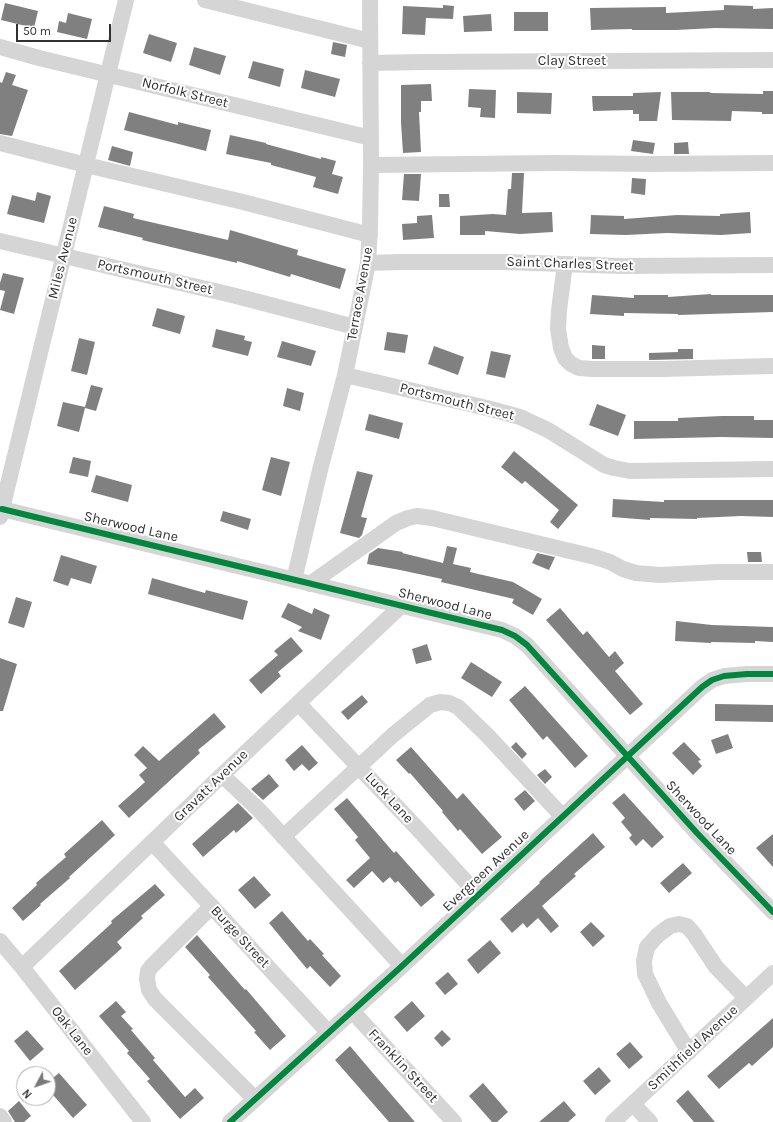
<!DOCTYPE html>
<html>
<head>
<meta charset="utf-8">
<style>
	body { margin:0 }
	#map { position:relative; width:773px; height:1122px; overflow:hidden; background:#fff; font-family:Karla,sans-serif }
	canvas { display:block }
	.north { position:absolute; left:16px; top:1066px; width:40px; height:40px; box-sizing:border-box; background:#fff; border:1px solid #adadad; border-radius:50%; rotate:229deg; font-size:11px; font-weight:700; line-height:16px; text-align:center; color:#313131 }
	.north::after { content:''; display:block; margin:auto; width:14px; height:18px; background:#797979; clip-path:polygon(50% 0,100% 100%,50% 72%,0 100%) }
	.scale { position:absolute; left:16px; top:24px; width:95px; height:18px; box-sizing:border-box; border:2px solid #313131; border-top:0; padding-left:5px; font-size:12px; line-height:14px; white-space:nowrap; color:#313131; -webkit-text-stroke:3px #fff; paint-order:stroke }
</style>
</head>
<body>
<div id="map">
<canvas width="773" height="1122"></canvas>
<div class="north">N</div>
<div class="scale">50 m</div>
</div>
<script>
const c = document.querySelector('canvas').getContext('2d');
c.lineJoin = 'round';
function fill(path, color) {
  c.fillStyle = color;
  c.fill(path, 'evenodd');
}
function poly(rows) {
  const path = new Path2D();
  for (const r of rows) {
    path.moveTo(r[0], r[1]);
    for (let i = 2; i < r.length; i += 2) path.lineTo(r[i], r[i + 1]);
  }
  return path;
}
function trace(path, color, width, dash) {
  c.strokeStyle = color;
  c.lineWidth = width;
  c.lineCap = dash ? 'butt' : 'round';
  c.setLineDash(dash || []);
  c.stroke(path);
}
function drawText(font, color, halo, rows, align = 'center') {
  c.font = font + ' Karla,sans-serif';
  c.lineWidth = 4;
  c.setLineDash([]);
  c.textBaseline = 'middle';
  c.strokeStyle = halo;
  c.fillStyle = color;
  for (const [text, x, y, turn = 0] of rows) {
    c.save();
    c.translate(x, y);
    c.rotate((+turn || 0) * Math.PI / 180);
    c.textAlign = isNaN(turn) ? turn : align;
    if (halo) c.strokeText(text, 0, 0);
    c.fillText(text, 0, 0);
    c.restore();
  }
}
const building = poly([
	[5,3,38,11,34,28,1,20],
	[443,5,454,6,453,19,426,18,425,35,402,34,403,6,443,8],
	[724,5,753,6,753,9,773,8,773,29,715,28,676,30,632,30,632,29,591,30,590,8,666,7,666,13,724,10],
	[514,12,548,12,548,31,514,31],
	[68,13,92,19,87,39,57,32,59,21,66,23],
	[491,14,492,31,464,32,463,16],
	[149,34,177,43,171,62,143,53],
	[333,42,347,45,345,57,331,54],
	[194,47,226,56,220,75,189,65],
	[253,61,284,69,280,87,248,78],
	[305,70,340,79,335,97,301,88],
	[6,72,16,75,12,85,28,90,12,136,0,134,0,82,2,83],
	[431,84,432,101,421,101,421,112,419,112,421,152,403,153,401,123,401,85],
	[469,89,496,90,495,118,480,117,481,108,468,107],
	[763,91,773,91,773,114,762,114,762,112,732,111,731,121,672,120,671,92,710,92,710,93,763,94],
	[517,92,552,93,551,114,517,113],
	[661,92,657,121,639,121,639,114,633,114,633,110,593,111,592,96,633,96,633,93],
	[129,112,178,125,178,122,211,130,206,151,124,130],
	[230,135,266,143,266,144,321,159,321,157,336,161,332,174,343,177,338,194,313,187,316,177,271,165,271,163,226,154],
	[633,140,655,143,653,154,631,151],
	[688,142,689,154,674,154,674,143],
	[112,146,133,152,130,166,108,160],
	[512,173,524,173,522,213,552,212,553,232,520,234,485,231,485,235,460,235,460,216,493,214,506,215,508,189,511,189],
	[404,174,421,174,419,201,402,200],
	[632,178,646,179,645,195,631,193],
	[37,192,51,196,44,223,7,214,12,195,35,201],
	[439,194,449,194,450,207,439,207],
	[104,206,134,214,133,218,228,240,230,230,298,250,297,255,346,269,340,289,291,274,290,277,237,261,237,263,142,240,143,238,98,227],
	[750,212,751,233,721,235,667,233,626,235,590,234,591,215,624,216,624,219,677,215,720,216,720,214],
	[432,215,434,238,403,240,402,224,417,223,417,216],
	[3,273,24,278,14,314,0,310,5,291,0,290,0,283],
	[711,294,711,295,773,295,773,312,678,315,678,314,624,313,624,316,590,314,592,295,634,298,634,295,668,295,668,297],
	[157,308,185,316,180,334,152,326],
	[216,329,245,336,244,340,252,342,248,356,212,347],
	[387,332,408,335,405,353,384,350],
	[79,338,95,342,87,375,71,371],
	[282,341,316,351,311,366,277,357],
	[592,345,605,346,605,359,592,359],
	[434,346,464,357,458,375,428,364],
	[678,349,693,349,693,359,649,360,649,353,678,352],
	[491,351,511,355,505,378,486,374],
	[91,385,103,388,96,411,85,408,79,432,57,426,63,402,85,407],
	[287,388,304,393,300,411,283,406],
	[597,404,626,415,618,436,589,425],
	[369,414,403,423,399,439,365,430],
	[722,416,754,416,754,420,773,420,773,438,721,437,634,439,634,421,678,421,678,418],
	[514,451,578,505,558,529,550,522,559,510,525,481,522,484,501,467],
	[73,457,91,461,88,477,69,473],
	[271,457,290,462,281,496,262,490],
	[357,471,373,475,361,517,367,518,362,535,359,538,340,533],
	[96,475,132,485,128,502,91,492],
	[613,499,664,502,664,500,773,500,773,517,741,516,697,518,697,519,650,518,650,520,612,517],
	[223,511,251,519,248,530,220,521],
	[447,546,457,548,453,564,471,568,470,572,513,582,542,599,533,615,512,603,514,599,441,582,442,579,400,570,367,564,369,554,378,548,403,552,402,553,443,563],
	[747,552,761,552,762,562,748,562],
	[537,553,555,557,549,570,532,563],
	[61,555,97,566,91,584,71,578,68,586,53,581],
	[152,578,205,593,206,590,248,601,243,620,148,594],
	[16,597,32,602,24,628,8,623],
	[288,603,312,614,314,608,330,615,321,640,298,631,302,627,281,617],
	[560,608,583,635,587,631,609,657,615,651,624,663,615,671,643,704,630,715,546,620],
	[676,621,712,625,773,627,773,642,755,641,755,643,711,642,711,643,675,641],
	[291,637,303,651,278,672,281,676,261,694,249,680,278,655,274,651],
	[427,644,432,660,416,664,412,649],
	[0,658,17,664,3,711,0,711],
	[471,662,502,682,492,697,461,678],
	[525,686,588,756,575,768,547,736,543,740,509,700],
	[362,695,368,702,348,720,341,712],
	[715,704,773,705,773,722,715,721],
	[214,713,226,727,198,750,200,753,129,818,118,806,145,782,139,775,147,768,134,755,143,746,159,761],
	[728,734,733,748,716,754,711,740],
	[516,742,527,754,522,759,511,747],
	[684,742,701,760,698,761,702,766,693,775,672,753],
	[302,745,318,763,309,771,302,764,294,771,285,760],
	[411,747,457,799,463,793,502,837,482,854,460,829,458,831,442,812,443,811,410,773,409,774,396,760],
	[545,769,552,777,545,784,537,775],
	[269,774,279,786,263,800,251,789],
	[525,790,535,801,524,811,514,799],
	[624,793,664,837,652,848,643,839,636,846,629,838,632,835,621,822,625,818,612,803],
	[347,798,394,853,396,851,435,895,421,907,398,881,395,883,390,877,383,883,372,871,354,888,346,880,370,858,355,840,358,837,334,809],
	[238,803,253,818,236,833,234,830,203,857,192,844],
	[102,820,115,835,69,877,70,878,40,904,41,905,23,921,12,908,37,885,36,883,66,857,64,854],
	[593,833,605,847,574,874,576,876,542,906,559,926,551,933,538,918,527,928,523,923,512,933,500,919,540,883,539,882],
	[773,834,773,867,756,848],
	[683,863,692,873,669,893,660,883],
	[254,876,271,895,255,909,238,890],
	[155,884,165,895,141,916,143,918,117,942,122,948,75,990,59,971,112,923,111,921],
	[282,911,308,941,310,939,324,954,322,955,341,976,330,987,310,966,307,969,269,923],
	[591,922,605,936,593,947,580,932],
	[197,935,245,990,246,989,286,1036,270,1050,254,1032,256,1031,208,977,210,975,185,947],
	[490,940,501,953,478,974,467,960],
	[448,972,458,984,445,995,435,983],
	[116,1001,126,1012,121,1016,133,1029,131,1030,155,1058,153,1060,185,1097,195,1088,204,1098,180,1119,147,1081,150,1079,127,1053,129,1051,99,1016],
	[412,1001,425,1016,407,1032,394,1017],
	[773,1018,773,1047,752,1066,749,1063,719,1089,707,1076],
	[27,1030,44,1049,30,1061,14,1041],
	[442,1030,451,1039,442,1047,434,1038],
	[630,1042,643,1057,629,1069,616,1054],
	[350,1046,372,1072,415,1122,389,1122,335,1060],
	[599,1067,611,1081,595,1095,583,1081],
	[59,1073,87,1105,73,1118,48,1089,48,1082],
	[483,1083,508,1112,497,1122,492,1122,469,1096],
	[688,1090,715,1122,694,1122,676,1101],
	[19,1101,31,1116,24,1122,15,1122,8,1111],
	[564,1101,576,1115,568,1122,539,1122]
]);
const minor = poly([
	[205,0,370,41],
	[0,47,39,58,371,138],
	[370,63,424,62,773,60],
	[0,143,86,165,243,202,370,235],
	[371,165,557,163,653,164,773,163],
	[0,241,232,295,355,327],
	[368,263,401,262,505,262,622,266,773,265],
	[565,264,559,310,558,329,561,348,565,358,571,364,579,368,593,369,663,369,773,366],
	[345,375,487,408,520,417,548,430,604,465,614,468,630,471,773,469],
	[2,509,502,630,515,636,527,645,697,833,773,912],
	[0,517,126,0],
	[294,580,320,470,345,375,368,263,370,228,371,165,370,0],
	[310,584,396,523,408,518,417,516,432,518,595,557,610,562,623,569,636,573,660,575,718,572,773,572],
	[298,703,416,827,478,895],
	[222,775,259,810,402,966],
	[283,837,393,735,430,705,440,702,449,703,458,707,488,736,562,816],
	[152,842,328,1032],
	[212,906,152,966,148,971,147,979,149,990,155,999,255,1099],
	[0,941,22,967,143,1122],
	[22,967,222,775,401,606],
	[352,1011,454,1122],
	[689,1052,659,1003,645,974,644,961,647,947,658,935,670,926,679,924,687,926,694,934,716,967,746,998],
	[633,1104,650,1122],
	[0,1116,4,1122],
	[230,1122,402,966,702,687,712,680,724,676,747,674,773,674],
	[613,1122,773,973]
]);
const cycleway = poly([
	[2,509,502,630,515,636,527,645,697,833,773,912],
	[230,1122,402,966,702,687,712,680,724,676,747,674,773,674]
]);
const streetNames = [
	["Clay Street",572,61],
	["Norfolk Street",185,93,14],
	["Miles Avenue",63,258,-76],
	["Saint Charles Street",570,264,2],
	["Portsmouth Street",155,277,13],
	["Terrace Avenue",360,294,-80],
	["Portsmouth Street",457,402,14],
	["Sherwood Lane",131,527,13],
	["Sherwood Lane",445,604,14],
	["Gravatt Avenue",211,786,-44],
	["Luck Lane",389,798,47],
	["Sherwood Lane",701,818,47],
	["Evergreen Avenue",486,871,-43],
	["Burge Street",240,937,47],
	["Oak Lane",72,1031,52],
	["Smithfield Avenue",693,1048,-43],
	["Franklin Street",403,1066,47]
];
fill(building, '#808080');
trace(minor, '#d5d5d5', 16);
trace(cycleway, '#00873e', 6);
drawText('14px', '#313131', '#fff', streetNames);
</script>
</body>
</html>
